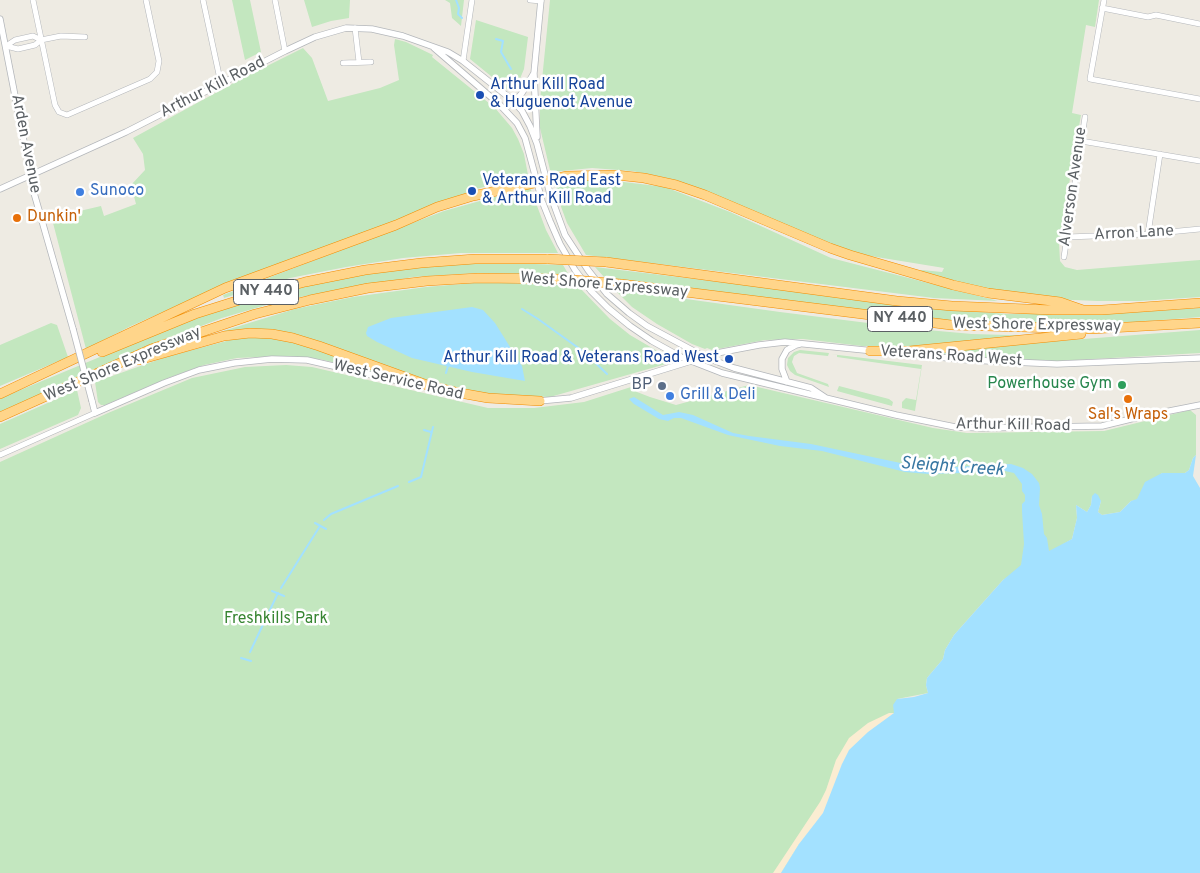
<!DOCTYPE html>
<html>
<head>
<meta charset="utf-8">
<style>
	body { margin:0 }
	canvas { display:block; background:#eeebe3 }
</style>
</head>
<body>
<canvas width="1200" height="873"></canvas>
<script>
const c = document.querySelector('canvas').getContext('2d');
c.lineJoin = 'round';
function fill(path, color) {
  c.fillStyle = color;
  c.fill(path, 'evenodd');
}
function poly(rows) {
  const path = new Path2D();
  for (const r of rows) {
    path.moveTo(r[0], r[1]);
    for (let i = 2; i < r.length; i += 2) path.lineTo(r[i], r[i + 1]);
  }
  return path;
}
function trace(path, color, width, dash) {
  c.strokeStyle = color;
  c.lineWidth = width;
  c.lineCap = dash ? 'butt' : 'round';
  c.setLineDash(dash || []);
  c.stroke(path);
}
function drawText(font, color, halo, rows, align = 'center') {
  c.font = font + ' Overpass,sans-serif';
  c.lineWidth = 5;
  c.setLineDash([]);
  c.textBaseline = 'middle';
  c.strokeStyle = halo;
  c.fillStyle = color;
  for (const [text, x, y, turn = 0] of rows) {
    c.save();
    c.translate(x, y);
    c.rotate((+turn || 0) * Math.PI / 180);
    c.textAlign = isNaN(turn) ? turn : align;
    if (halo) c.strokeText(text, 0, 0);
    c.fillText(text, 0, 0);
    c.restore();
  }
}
const green = poly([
	[232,0,250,0,261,52,245,60],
	[304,0,350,0,349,18,331,21,312,27],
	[445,0,464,0,461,26,452,18,450,3],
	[550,0,1099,0,1095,27,1086,25,1072,113,1081,115,1059,242,1060,261,1065,267,1077,270,1200,260,1200,297,1140,301,1098,301,1049,299,997,292,916,273,922,270,942,272,944,268,852,253,817,240,700,189,667,178,632,171,592,168,552,172,550,170,540,128,540,100],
	[476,20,528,37,524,69,519,81,511,89,508,90,470,59],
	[395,39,406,42,433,55,432,57,495,108,512,128,518,139,524,154,528,175,469,191,469,194,376,230,190,300,131,326,86,349,53,223,54,217,101,206,104,216,136,204,131,185,145,170,143,154,133,138,241,79,303,48,312,58,328,101,380,88,399,80,394,45],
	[599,179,665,187,730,212,831,258,998,301,934,298,586,255,567,223,556,193,557,183],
	[530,187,546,230,558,253,461,253,403,258,346,267,290,278,224,298,223,295,444,211],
	[479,262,563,265,569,275,477,273,413,277,283,300,222,318,173,337,0,412,0,399,6,396,172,327,221,309,280,292,343,277,413,267],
	[595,267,944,309,1007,314,1106,314,1200,308,1200,317,1137,322,1075,325,948,321,604,277],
	[486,282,578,286,610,319,630,335,671,359,673,362,550,397,493,395,448,387,394,371,290,335,224,333,223,331,295,309,353,297,426,287],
	[614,289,780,312,916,329,972,334,1042,336,908,347,862,346,803,339,765,340,712,350,707,348,705,349,692,344,657,324,632,307],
	[51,323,57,325,68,357,0,386,0,345],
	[1200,330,1200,353,1040,362,928,354,928,351],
	[260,335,295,341,375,370,375,372,319,359,280,356,237,358,204,365,168,378,105,405,101,405,98,402,95,382,166,357,234,339],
	[800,350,829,353,828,356,799,353,794,356,792,362,797,373,828,384,829,387,795,375,790,371,787,365,788,358,794,352],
	[830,354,922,365,915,411,902,408,902,402,906,398,916,400,921,369,837,357,837,355],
	[286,365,312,367,488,408,534,408,584,402,631,387,637,392,650,397,676,405,749,385,933,428,967,433,1104,431,1190,410,1196,415,1196,455,1193,458,1189,470,1185,473,1162,473,1137,500,1131,501,1120,512,1102,515,1098,512,1101,501,1092,496,1091,505,1087,512,1076,505,1077,518,1072,539,1003,580,954,635,945,650,943,659,927,678,926,685,928,693,897,699,895,713,849,750,799,844,781,873,0,873,0,462,108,413,192,378,245,367],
	[839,386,889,399,893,402,892,406,837,391],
	[77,390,81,408,78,415,0,449,0,424]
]);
const sand = poly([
	[889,713,895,713,842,764,823,813,799,844,781,873,773,873,820,802,826,790,836,760,849,738,868,723]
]);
const water = poly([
	[472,307,483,310,495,323,522,366,525,381,472,372,412,358,377,342,367,336,366,333,368,327,391,318],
	[634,397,663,415,679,412,693,415,733,433,749,436,811,444,910,465,933,468,1011,464,1023,468,1032,474,1039,483,1040,488,1039,505,1042,514,1044,534,1047,538,1049,551,1072,539,1077,518,1076,505,1087,512,1091,505,1092,496,1095,493,1098,495,1101,501,1098,512,1102,515,1120,512,1131,501,1137,499,1145,482,1162,473,1185,473,1189,470,1193,458,1196,455,1193,476,1200,488,1200,873,781,873,799,844,823,813,842,764,849,750,868,732,894,713,893,705,897,699,914,697,928,693,926,685,927,678,943,659,945,650,954,635,1003,580,1021,565,1024,544,1022,511,1022,504,1025,501,1025,495,1022,491,1022,484,1014,473,1005,471,994,469,962,473,929,474,905,472,822,451,780,446,728,435,681,418,674,418,668,421,659,419,634,404,629,399]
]);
const stream = poly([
	[456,0,459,8,458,14,462,18],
	[496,39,503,41,501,52,511,69],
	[522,309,538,319,584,352,607,374],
	[446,373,448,366],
	[424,430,431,432],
	[409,482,421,477,433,427],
	[324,520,331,514,398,486],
	[315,523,326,529],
	[281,588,320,526],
	[272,591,284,596],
	[250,652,278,593],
	[241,658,251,661]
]);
const minor = poly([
	[33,0,55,105,59,112,67,115,150,79,157,72,159,61,146,0],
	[203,0,221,84],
	[275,0,285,51],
	[530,0,541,1],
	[1104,0,1090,79,1200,99],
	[1102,8,1148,17,1156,15,1200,24],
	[355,28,359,62],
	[6,46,18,49,35,45,41,40,61,36,85,37],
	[6,46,15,40,33,36,41,40],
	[463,61,472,0],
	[343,63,371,62],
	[1081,141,1200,161],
	[1148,234,1160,154],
	[1067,237,1148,234,1200,229],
	[1064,257,1085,117],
	[0,455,95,413]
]);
const tertiary = poly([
	[0,19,34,193,73,329],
	[434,48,499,104,517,123,525,138,542,201,550,221,560,244,575,270,591,291,608,308,630,326,652,341,681,357,722,373,896,415,955,427,982,428,1102,426,1139,417,1200,405],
	[534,74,537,137],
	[504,108,514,102,522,93,534,73,541,0],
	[0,189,126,132,285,51,315,37,346,28,372,29,403,36,448,52,463,61,511,99,522,111,530,126,537,144,550,194,565,235,588,270,607,294,629,313,647,326,705,357,734,368,811,388,826,398],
	[908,354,968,360,1057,364,1200,358],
	[787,382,782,369,782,359,787,350,796,345,800,344],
	[92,401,95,413,164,383,199,370,234,363,272,359,307,360,416,385],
	[539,401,571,398,717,353,759,345,785,342,874,351]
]);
const motorway = poly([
	[606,262,897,301,952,306,1052,310,1102,310,1200,303],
	[621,284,951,325,1091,329,1200,323],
	[870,351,909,351,1081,334],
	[102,352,195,314,249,297,305,282,365,270,421,263,475,259,548,259],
	[139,360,224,336,250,333,272,334,293,338,319,346,427,385,460,393,488,398,540,401],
	[0,394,225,288,396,225,437,207,473,196,567,176,616,175,644,178,676,185,705,195,830,248,850,255,953,285,988,293,1060,302,1083,310],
	[0,417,151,349,255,314,310,300,368,288,427,281,478,278,562,279]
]);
const tertiaryBridge = poly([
	[73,329,92,401]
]);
const motorwayBridge = poly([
	[548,259,606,262],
	[562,279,621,284]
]);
const markers = [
	[480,95,5,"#1a4fb4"],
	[472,191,5,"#1a4fb4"],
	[80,192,5,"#3f7fe0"],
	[17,218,5,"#e8710a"],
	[729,359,5,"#1a4fb4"],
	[1122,385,5,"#2e9e5b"],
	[662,386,5,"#5c6f8a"],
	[670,396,5,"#3f7fe0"],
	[1128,399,5,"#e8710a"]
];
const shields = [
	[266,292,65],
	[900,319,65]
];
const shieldNames = [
	["NY 440",266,292],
	["NY 440",900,319]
];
const transitNames = [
	["Arthur Kill Road",490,86],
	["& Huguenot Avenue",490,104],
	["Veterans Road East",482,182],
	["& Arthur Kill Road",482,200],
	["Arthur Kill Road & Veterans Road West",719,359,"right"]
];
const streetNames = [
	["Arthur Kill Road",213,88,-27],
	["Arden Avenue",25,144,79],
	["Alverson Avenue",1074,187,-82],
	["Arron Lane",1134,234,-3],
	["West Shore Expressway",604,286,5],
	["West Shore Expressway",1037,326,1],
	["Veterans Road West",951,357,4],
	["West Shore Expressway",123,365,-23],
	["West Service Road",398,381,13],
	["Arthur Kill Road",1013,426,1]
];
const shopNames = [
	["Sunoco",90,192],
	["Grill & Deli",680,396]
];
const foodNames = [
	["Dunkin'",27,218],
	["Sal's Wraps",1128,416,"center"]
];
const leisureNames = [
	["Powerhouse Gym",1112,385]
];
const serviceNames = [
	["BP",652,386]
];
const parkNames = [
	["Freshkills Park",276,620]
];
const waterNames = [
	["Sleight Creek",952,468,4]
];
fill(green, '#c3e7bf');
fill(sand, '#fbedd2');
fill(water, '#a3e1ff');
trace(stream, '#a3e1ff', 2);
trace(minor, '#b4b7bb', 6);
trace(tertiary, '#b4b7bb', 7);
trace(motorway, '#f28d00', 10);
trace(minor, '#fff', 5);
trace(tertiary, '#fff', 5.5);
trace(motorway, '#ffd58a', 9);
trace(tertiaryBridge, '#b4b7bb', 7, []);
trace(motorwayBridge, '#f28d00', 10, []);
trace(tertiaryBridge, '#fff', 5.5);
trace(motorwayBridge, '#ffd58a', 9);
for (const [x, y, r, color] of markers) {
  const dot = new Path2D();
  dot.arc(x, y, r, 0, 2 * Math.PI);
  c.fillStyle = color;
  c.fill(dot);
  trace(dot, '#fff', 2);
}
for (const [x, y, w] of shields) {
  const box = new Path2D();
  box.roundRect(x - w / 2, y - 12.5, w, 25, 4);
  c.fillStyle = '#fff';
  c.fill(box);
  trace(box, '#5b6064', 1);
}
drawText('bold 15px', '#5b6064', null, shieldNames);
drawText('16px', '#164399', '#fff', transitNames, 'left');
drawText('16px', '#5b6064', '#fff', streetNames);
drawText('16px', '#366cbe', '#fff', shopNames, 'left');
drawText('16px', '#c56008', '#fff', foodNames, 'left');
drawText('16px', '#27864d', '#fff', leisureNames, 'right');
drawText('16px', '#4e5e75', '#fff', serviceNames, 'right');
drawText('16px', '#378532', '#fff', parkNames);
drawText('italic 18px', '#3877a2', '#fff', waterNames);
</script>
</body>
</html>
